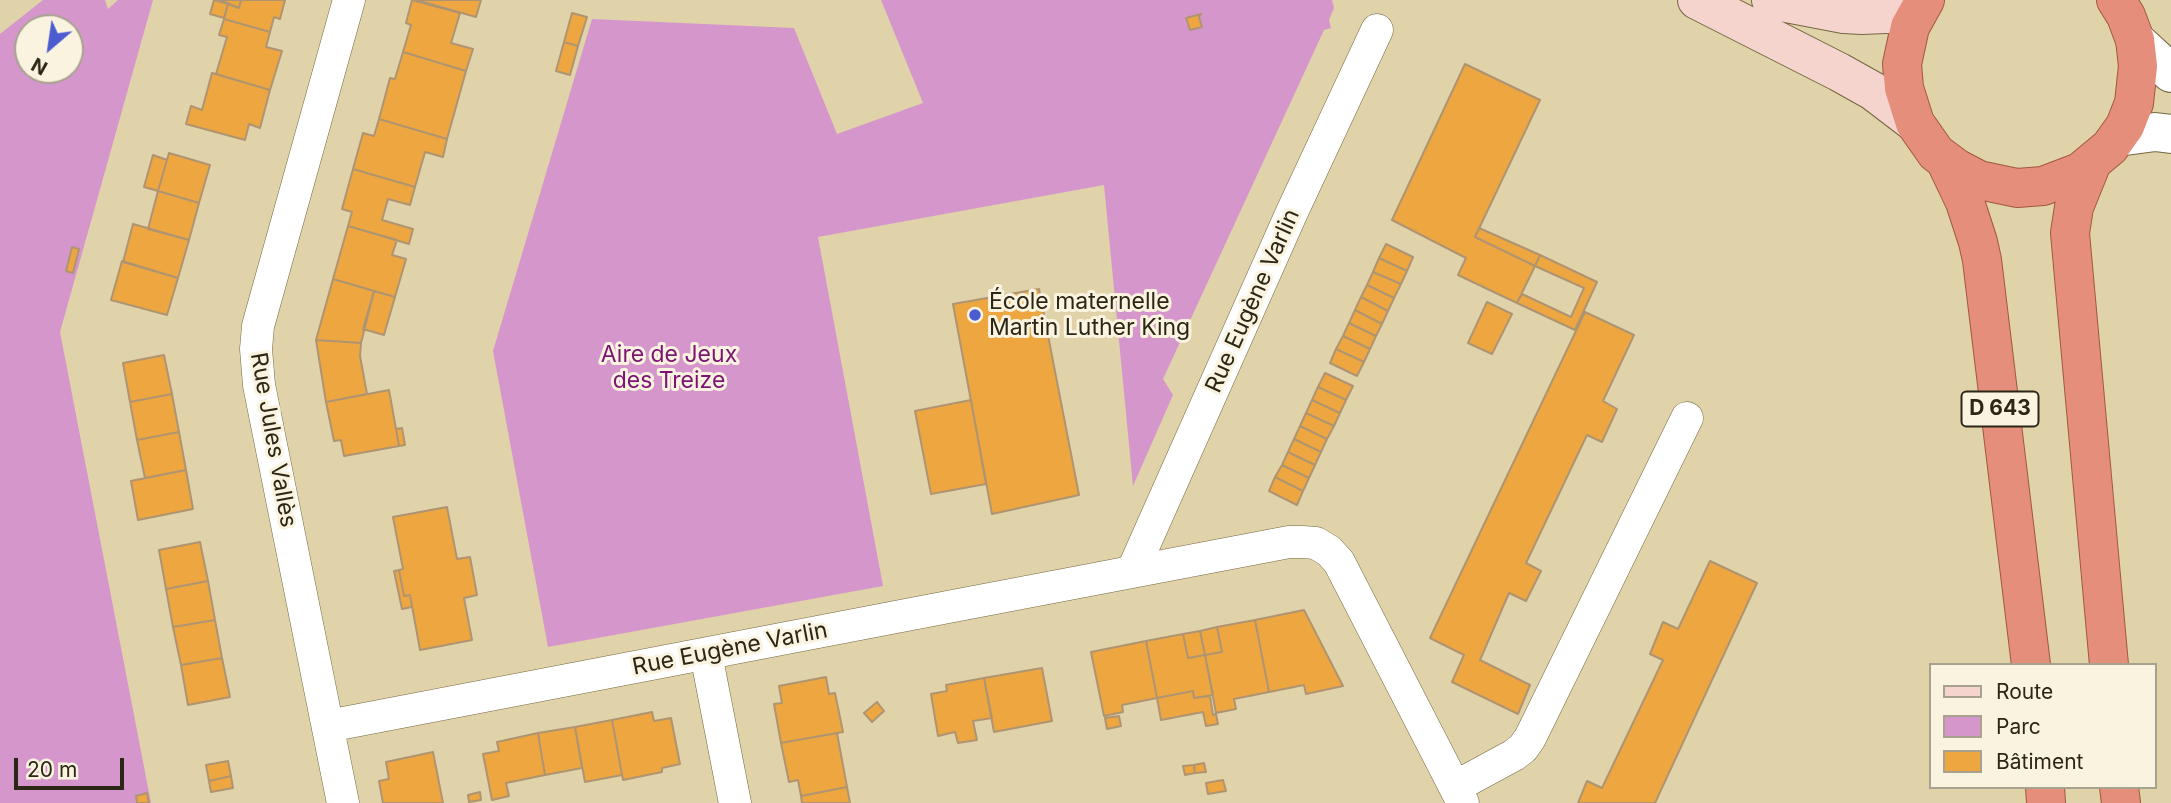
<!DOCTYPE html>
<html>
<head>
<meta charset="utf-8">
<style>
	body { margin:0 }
	#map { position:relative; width:2171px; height:803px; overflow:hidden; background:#e0d2a9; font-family:Inter,sans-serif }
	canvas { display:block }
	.legend { position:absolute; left:1929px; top:663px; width:228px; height:126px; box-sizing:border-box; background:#faf3df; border:2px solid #a7a18f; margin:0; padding:9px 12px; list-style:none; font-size:21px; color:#2b2616 }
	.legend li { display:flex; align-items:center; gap:14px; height:35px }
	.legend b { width:35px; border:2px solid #a7a18f }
	.north { position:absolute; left:14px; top:14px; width:70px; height:70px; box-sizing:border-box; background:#faf3df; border:2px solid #a7a18f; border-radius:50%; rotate:209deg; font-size:19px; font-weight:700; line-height:28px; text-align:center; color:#2b2616 }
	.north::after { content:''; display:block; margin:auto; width:24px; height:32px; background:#4b5cd1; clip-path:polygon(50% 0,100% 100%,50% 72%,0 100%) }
	.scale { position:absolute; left:14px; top:758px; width:110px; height:32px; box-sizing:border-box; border:4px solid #2b2616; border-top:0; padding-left:9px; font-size:21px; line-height:24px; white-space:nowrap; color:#2b2616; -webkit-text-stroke:5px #faf3df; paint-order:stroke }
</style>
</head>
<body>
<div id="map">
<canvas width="2171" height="803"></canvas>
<ul class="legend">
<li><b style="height:9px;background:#f6d4ce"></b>Route</li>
<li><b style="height:19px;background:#d597cb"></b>Parc</li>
<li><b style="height:19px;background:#eea740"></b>Bâtiment</li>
</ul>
<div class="north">N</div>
<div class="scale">20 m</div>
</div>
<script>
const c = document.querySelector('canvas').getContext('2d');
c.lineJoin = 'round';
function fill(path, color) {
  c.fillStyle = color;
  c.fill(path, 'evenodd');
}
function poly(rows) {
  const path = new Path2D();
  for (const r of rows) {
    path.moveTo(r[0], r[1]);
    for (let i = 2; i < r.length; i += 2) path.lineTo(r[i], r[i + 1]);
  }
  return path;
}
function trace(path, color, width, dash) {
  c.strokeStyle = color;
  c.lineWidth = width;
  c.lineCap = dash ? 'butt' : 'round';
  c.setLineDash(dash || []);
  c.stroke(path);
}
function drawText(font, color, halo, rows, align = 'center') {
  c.font = font + ' Inter,sans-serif';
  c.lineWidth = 6;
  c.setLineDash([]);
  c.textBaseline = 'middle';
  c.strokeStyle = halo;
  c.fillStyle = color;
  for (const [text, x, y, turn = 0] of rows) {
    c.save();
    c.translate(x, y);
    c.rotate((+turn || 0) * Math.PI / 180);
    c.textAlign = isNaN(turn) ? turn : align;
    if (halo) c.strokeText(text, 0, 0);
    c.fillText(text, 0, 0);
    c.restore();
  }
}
const green = poly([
	[43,0,105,0,108,9,118,0,153,0,60,332,151,803,0,803,0,34],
	[28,28,70,28,70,70,28,70],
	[881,0,1332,0,1334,8,1329,20,1331,28,1324,30,1163,379,1173,395,1133,486,1104,185,818,237,883,586,548,647,493,351,592,19,794,28,837,134,923,103]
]);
const building = poly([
	[214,0,228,4,224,18,210,14,214,0],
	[220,0,241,0,239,8,220,0],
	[241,0,285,0,280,19,274,17,270,32,224,19,228,4,239,8,241,0],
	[412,0,460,13,451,43,473,49,466,71,403,52,411,25,406,23,412,0],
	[416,0,481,0,476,17,416,0],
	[572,13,587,17,578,46,564,42,572,13],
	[1201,14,1199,17,1202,27,1190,30,1186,18,1201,14],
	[224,19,270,32,266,47,282,51,270,90,216,74,227,37,219,35,224,19],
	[564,42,578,46,570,75,556,71,564,42],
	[403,52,466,71,447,139,379,119,390,78,395,79,403,52],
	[1465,64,1540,100,1475,237,1535,266,1517,303,1458,275,1466,258,1392,220,1465,64],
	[212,73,270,90,260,128,249,124,245,140,186,124,191,106,202,110,212,73],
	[379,119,447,139,443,157,425,152,415,187,353,169,363,133,374,136,379,119],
	[169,153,210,165,199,203,158,191,169,153],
	[153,155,167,160,158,191,144,187,153,155],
	[353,169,415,187,410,205,388,199,382,220,413,229,409,244,348,226,352,212,342,209,353,169],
	[158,191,199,203,189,240,148,229,158,191],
	[133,224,189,240,178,278,123,262,133,224],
	[348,226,397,240,392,255,406,259,395,297,333,279,348,226],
	[1479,228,1540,255,1535,266,1475,237,1479,228],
	[1386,244,1413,257,1407,271,1379,258,1386,244],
	[72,247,79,249,73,273,66,271,72,247],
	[1540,255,1597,282,1575,330,1517,303,1522,294,1571,317,1584,288,1535,266,1540,255],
	[1379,258,1407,271,1401,284,1373,272,1379,258],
	[122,261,178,278,167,315,111,300,122,261],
	[1373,272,1401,284,1394,298,1367,285,1373,272],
	[333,279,374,291,361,343,316,340,333,279],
	[1367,285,1394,298,1388,311,1361,297,1367,285],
	[1039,289,1079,495,992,514,953,304,1039,289],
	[374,291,395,297,384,335,363,329,374,291],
	[1361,297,1388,311,1382,324,1355,310,1361,297],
	[1487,302,1512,314,1492,354,1468,343,1487,302],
	[1355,310,1382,324,1376,336,1349,323,1355,310],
	[1585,312,1634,335,1603,401,1617,409,1602,442,1587,435,1526,563,1541,571,1526,601,1509,593,1480,660,1530,685,1518,714,1452,682,1464,655,1430,638,1585,312],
	[1349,323,1376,336,1370,349,1343,336,1349,323],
	[1343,336,1370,349,1364,362,1336,349,1343,336],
	[316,340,361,343,360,356,367,394,326,402,316,340],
	[1336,349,1364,362,1357,376,1330,363,1336,349],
	[164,355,172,394,130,402,123,363,164,355],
	[1325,373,1353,386,1346,400,1318,387,1325,373],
	[1318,387,1346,400,1340,413,1312,400,1318,387],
	[389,390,399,446,344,456,341,440,334,441,326,402,389,390],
	[172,394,179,432,137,440,130,402,172,394],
	[971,400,986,484,931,494,915,411,971,400],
	[1312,400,1340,413,1334,426,1306,413,1312,400],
	[1306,413,1334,426,1327,439,1300,426,1306,413],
	[1300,426,1327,439,1321,452,1294,439,1300,426],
	[402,428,405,445,399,446,396,429,402,428],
	[179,432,186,470,145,478,137,440,179,432],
	[1294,439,1321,452,1315,465,1288,452,1294,439],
	[1288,452,1315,465,1309,478,1282,465,1288,452],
	[1282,465,1309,478,1303,491,1275,477,1282,465],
	[186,470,193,509,138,520,131,481,186,470],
	[1275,477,1303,491,1297,505,1269,491,1275,477],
	[447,507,457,559,470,557,477,595,464,598,472,640,420,650,410,595,404,596,399,570,403,569,393,517,447,507],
	[200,542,208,581,166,589,159,550,200,542],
	[1710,561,1757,583,1655,803,1578,803,1587,781,1602,788,1663,660,1650,654,1663,622,1678,629,1710,561],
	[399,570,404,596,410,595,412,607,402,609,394,571,399,570],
	[208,581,215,620,173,627,166,589,208,581],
	[1304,610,1343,686,1306,694,1304,685,1269,692,1255,620,1304,610],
	[215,620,222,658,181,665,173,627,215,620],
	[1255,620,1269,692,1234,699,1236,709,1216,713,1205,655,1222,652,1217,627,1255,620],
	[1217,627,1222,652,1205,655,1200,631,1217,627],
	[1200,631,1205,655,1188,658,1183,634,1200,631],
	[1183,634,1188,658,1205,655,1213,695,1194,698,1193,691,1157,698,1146,641,1183,634],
	[1146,641,1157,698,1122,705,1123,712,1104,716,1091,652,1146,641],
	[222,658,230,697,188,705,181,665,222,658],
	[1042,668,1052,721,994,732,984,678,1042,668],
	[826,677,829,694,835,693,843,732,781,743,774,704,782,703,779,686,826,677],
	[984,678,992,718,973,721,977,740,958,743,955,732,938,736,931,694,947,691,946,685,984,678],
	[1193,691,1194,698,1210,696,1213,715,1216,714,1218,724,1206,726,1203,712,1161,720,1157,698,1193,691],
	[877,702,884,711,872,722,864,713,877,702],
	[652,712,654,721,671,718,680,764,662,768,662,772,623,780,612,720,652,712],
	[1119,716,1121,726,1107,729,1105,718,1119,716],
	[612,720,622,775,585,782,575,727,612,720],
	[575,727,582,768,545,775,538,733,575,727],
	[538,733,545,775,506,783,509,796,492,800,483,754,499,751,497,742,538,733],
	[837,733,847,787,801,796,798,780,789,782,781,743,837,733],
	[433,752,443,803,383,803,379,781,389,779,386,762,433,752],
	[228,761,231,776,209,781,206,765,228,761],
	[1204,763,1206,772,1195,773,1194,765,1204,763],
	[1194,765,1195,773,1185,775,1183,766,1194,765],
	[231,776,233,788,211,792,209,781,231,776],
	[1223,780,1226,791,1208,794,1206,783,1223,780],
	[847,787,850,803,802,803,801,796,847,787],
	[480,792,481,800,469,802,468,795,480,792],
	[147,793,149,803,137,803,136,796,147,793]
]);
const minor = poly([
	[1132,572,1292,212,1377,30],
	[706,654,735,803],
	[328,726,948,607,1289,542,1302,542,1316,543,1329,551,1339,562,1463,803],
	[1455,787,1514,755,1523,748,1530,738,1687,418],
	[343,803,259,385,256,349,258,326,349,0]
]);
const tertiary = poly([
	[2135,40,2171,73],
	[2118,137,2155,132,2171,134]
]);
const secondary = poly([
	[1697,0,1839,72,1873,91,1915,123],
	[1771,0,1844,14,1862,15,1886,14,1921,5]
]);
const trunk = poly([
	[1925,0,1910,27,1902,64,1904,88,1915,123,1936,153,1956,168,1979,180,2017,188,2043,186,2080,172,2110,147,2125,126,2134,103,2138,66,2135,40,2126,16,2116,0],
	[1945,160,1965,202,1978,242,1982,260,2031,665],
	[2091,165,2074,207,2070,233,2109,665],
	[2045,787,2046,803],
	[2119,787,2121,803]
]);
const markers = [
	[975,315,7,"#4b5cd1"]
];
const shields = [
	[2000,409,77]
];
const shieldNames = [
	["D 643",2000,409]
];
const streetNames = [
	["Rue Eugène Varlin",1253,301,-66],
	["Rue Jules Vallès",273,440,80],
	["Rue Eugène Varlin",730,649,-11]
];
const poiNames = [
	["École maternelle",989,302],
	["Martin Luther King",989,328]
];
const parkNames = [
	["Aire de Jeux",669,355],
	["des Treize",669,381]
];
fill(green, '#d597cb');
fill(building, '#eea740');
trace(building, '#af9472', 2);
trace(minor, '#746842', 33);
trace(tertiary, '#746842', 40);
trace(secondary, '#746842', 40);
trace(trunk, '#a15743', 40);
trace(minor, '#fff', 32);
trace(tertiary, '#fff', 38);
trace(secondary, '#f6d4ce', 38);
trace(trunk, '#e68e7c', 38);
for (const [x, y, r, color] of markers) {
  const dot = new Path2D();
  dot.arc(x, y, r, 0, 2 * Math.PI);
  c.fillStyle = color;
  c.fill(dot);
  trace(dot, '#faf3df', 2.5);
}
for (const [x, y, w] of shields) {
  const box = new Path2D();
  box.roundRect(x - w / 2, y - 17.5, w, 35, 5);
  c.fillStyle = '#faf3df';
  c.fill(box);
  trace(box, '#2b2616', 2);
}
drawText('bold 21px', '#2b2616', null, shieldNames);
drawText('23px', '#2b2616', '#faf3df', streetNames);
drawText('23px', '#2b2616', '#faf3df', poiNames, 'left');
drawText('23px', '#7d1374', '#faf3df', parkNames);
</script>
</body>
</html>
